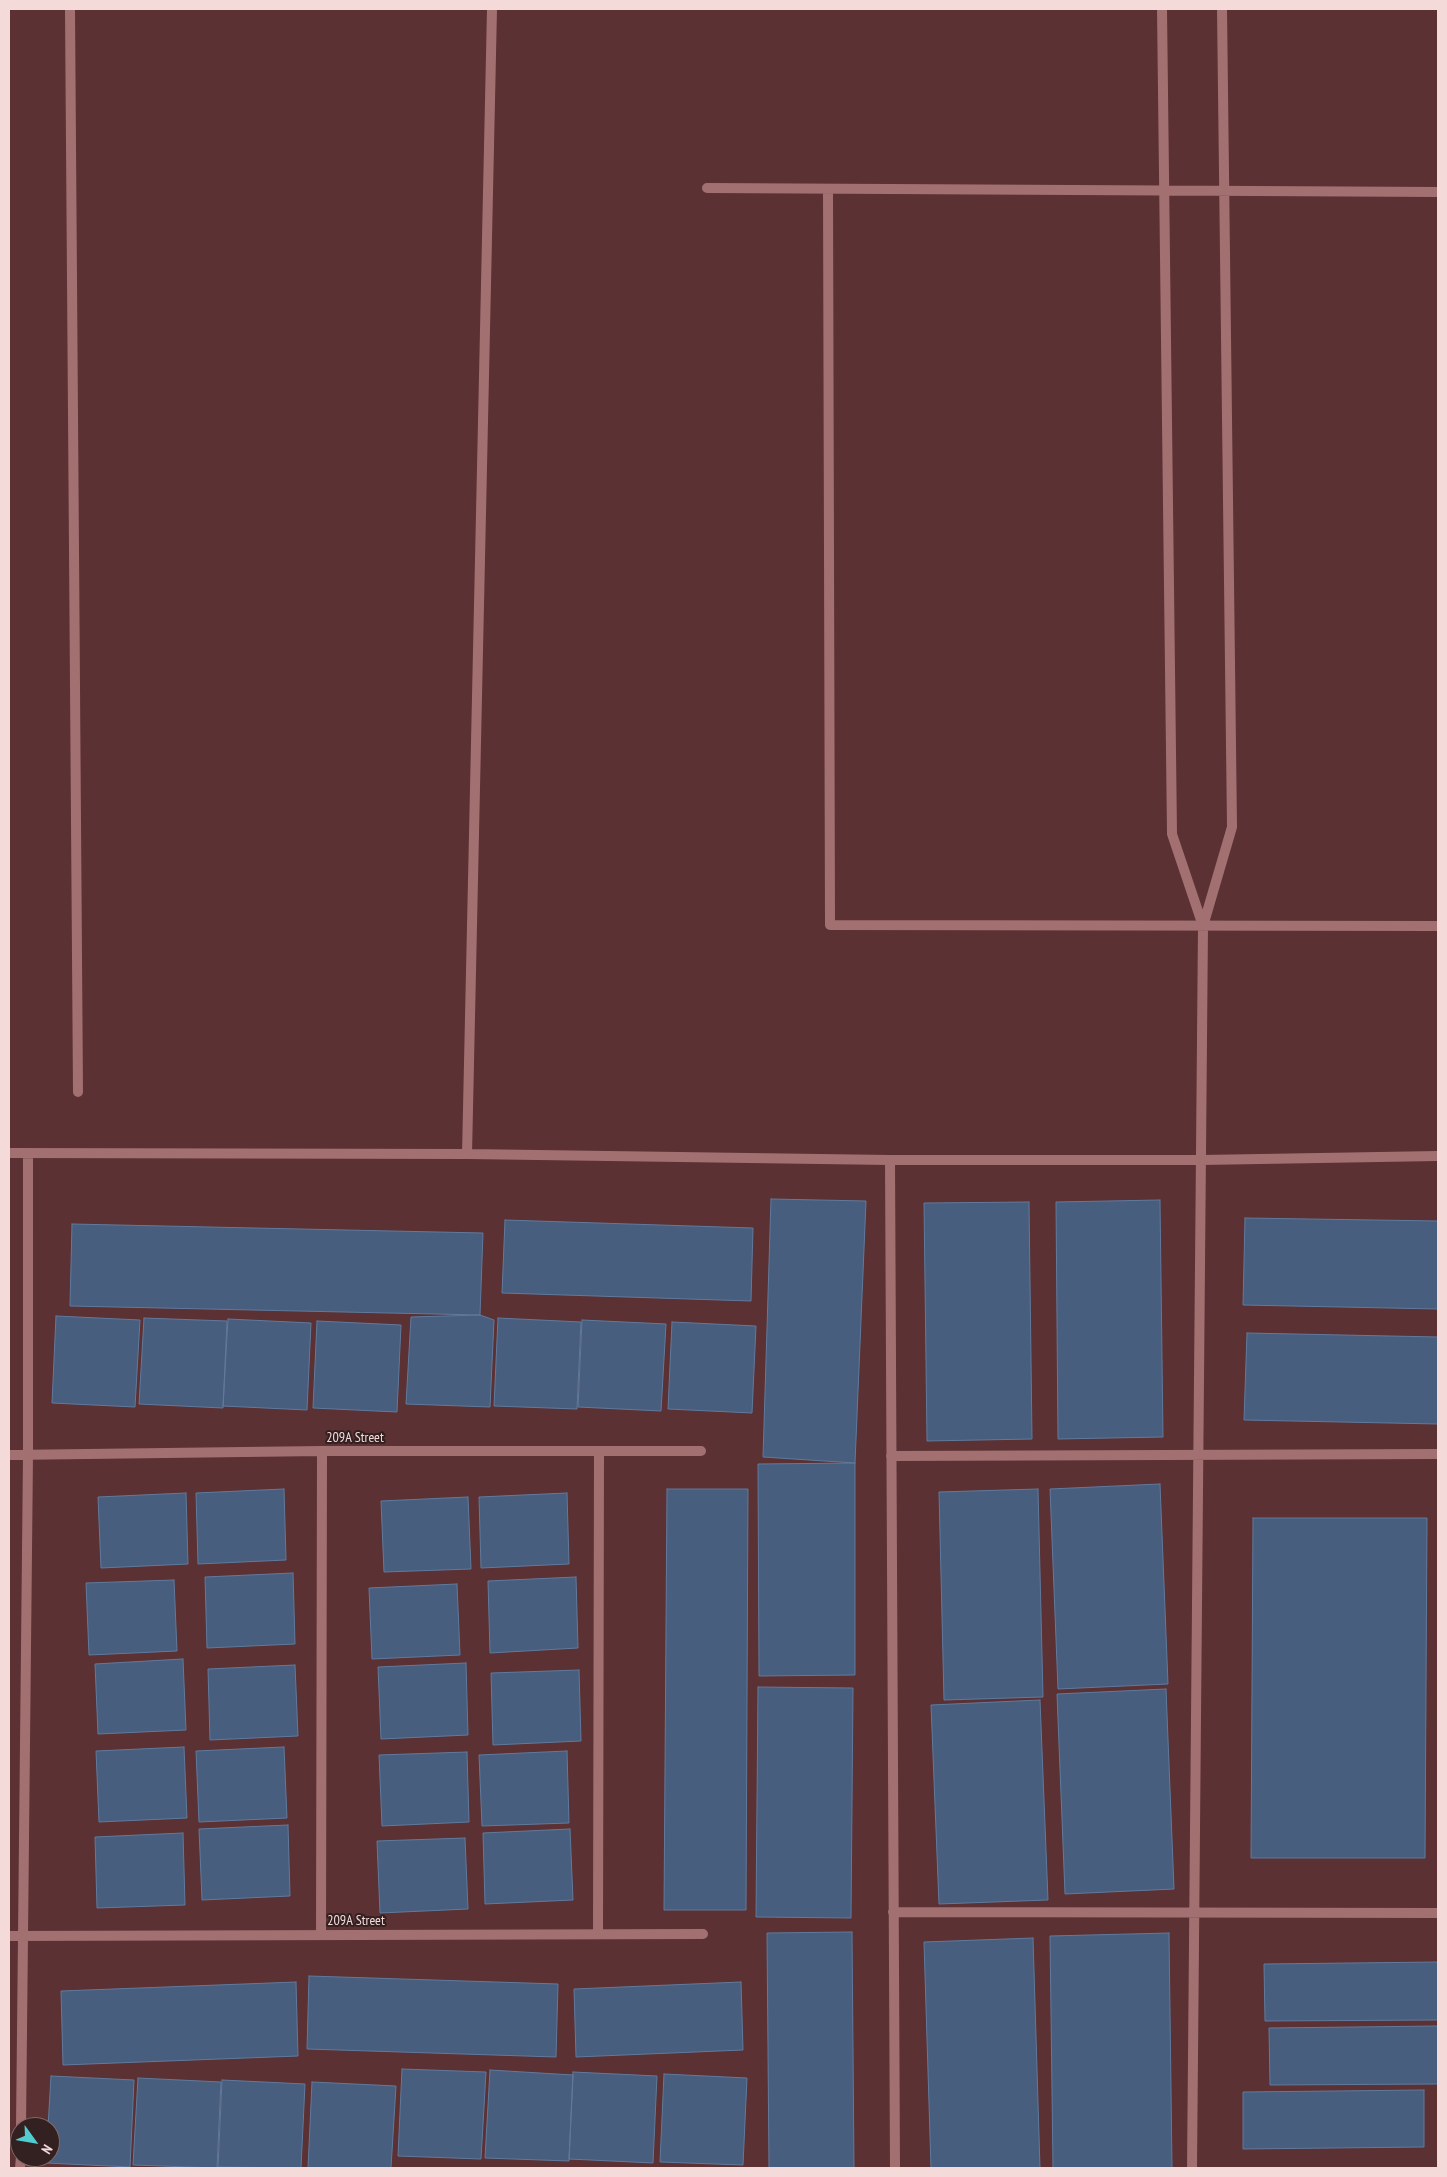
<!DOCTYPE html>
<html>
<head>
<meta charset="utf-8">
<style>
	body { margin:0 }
	#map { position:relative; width:1447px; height:2177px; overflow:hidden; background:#5b3133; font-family:"PT Sans Narrow",sans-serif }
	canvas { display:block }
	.frame { position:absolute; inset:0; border:10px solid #f5dada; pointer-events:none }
	.north { position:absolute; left:10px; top:2117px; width:50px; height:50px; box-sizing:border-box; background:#332020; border:1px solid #816a6a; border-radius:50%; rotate:122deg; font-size:14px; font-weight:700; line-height:20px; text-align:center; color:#f5dada }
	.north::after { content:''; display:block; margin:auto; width:18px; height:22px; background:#52cdcf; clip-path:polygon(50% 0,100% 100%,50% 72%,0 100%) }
</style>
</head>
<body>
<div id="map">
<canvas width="1447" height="2177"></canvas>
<div class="frame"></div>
<div class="north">N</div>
</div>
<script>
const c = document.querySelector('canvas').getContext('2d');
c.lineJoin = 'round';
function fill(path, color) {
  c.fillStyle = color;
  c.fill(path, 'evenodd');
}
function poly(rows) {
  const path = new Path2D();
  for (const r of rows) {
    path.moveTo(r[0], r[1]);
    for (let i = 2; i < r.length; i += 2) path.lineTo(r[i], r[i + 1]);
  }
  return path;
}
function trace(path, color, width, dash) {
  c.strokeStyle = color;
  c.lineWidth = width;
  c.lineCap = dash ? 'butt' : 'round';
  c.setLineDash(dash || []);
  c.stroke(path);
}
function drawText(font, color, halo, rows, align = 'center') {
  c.font = font + ' "PT Sans Narrow",sans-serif';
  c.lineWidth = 4;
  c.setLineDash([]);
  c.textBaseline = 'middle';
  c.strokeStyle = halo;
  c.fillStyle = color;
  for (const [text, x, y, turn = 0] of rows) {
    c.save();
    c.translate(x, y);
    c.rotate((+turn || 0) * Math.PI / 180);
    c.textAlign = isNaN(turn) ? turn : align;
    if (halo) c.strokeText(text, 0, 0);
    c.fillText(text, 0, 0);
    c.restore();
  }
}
const building = poly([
	[771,1199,866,1201,855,1463,763,1457,771,1199],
	[1160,1200,1163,1437,1058,1439,1056,1202,1160,1200],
	[1029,1202,1032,1439,927,1441,924,1203,1029,1202],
	[1245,1218,1438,1221,1438,1309,1243,1305,1245,1218],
	[505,1220,753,1228,751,1301,502,1293,505,1220],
	[72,1224,483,1233,480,1315,70,1306,72,1224],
	[480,1315,494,1320,490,1407,406,1404,411,1317,480,1315],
	[56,1316,140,1320,135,1407,52,1403,56,1316],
	[144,1318,227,1321,223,1408,139,1404,144,1318],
	[498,1318,581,1322,577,1409,494,1406,498,1318],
	[228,1319,311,1323,307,1410,223,1406,228,1319],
	[582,1320,666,1324,661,1411,578,1407,582,1320],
	[317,1321,401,1325,397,1412,313,1408,317,1321],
	[672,1322,756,1326,752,1413,668,1409,672,1322],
	[1247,1333,1438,1337,1438,1424,1244,1420,1247,1333],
	[855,1463,855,1675,759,1676,758,1464,855,1463],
	[1160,1484,1168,1684,1058,1689,1050,1489,1160,1484],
	[284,1489,286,1560,198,1564,196,1493,284,1489],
	[667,1489,748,1489,746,1910,664,1910,667,1489],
	[1038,1489,1043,1697,944,1700,939,1492,1038,1489],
	[186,1493,188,1564,101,1568,98,1497,186,1493],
	[567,1493,569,1564,481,1568,479,1497,567,1493],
	[468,1497,471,1569,384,1572,381,1501,468,1497],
	[1253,1518,1427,1518,1425,1858,1251,1858,1253,1518],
	[293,1573,295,1644,207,1648,205,1577,293,1573],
	[576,1577,578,1648,490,1653,488,1581,576,1577],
	[174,1580,177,1651,89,1655,86,1583,174,1580],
	[457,1584,460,1655,372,1659,369,1588,457,1584],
	[183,1659,186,1730,98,1734,95,1664,183,1659],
	[466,1663,468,1735,381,1739,378,1667,466,1663],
	[295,1665,298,1736,210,1740,208,1669,295,1665],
	[579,1670,581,1741,493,1745,491,1673,579,1670],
	[758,1687,853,1688,851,1918,756,1917,758,1687],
	[1166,1689,1174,1889,1065,1894,1057,1694,1166,1689],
	[1040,1700,1048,1900,939,1904,931,1705,1040,1700],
	[184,1747,187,1818,99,1822,96,1751,184,1747],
	[284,1747,287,1818,199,1822,196,1751,284,1747],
	[567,1751,569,1823,482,1826,479,1755,567,1751],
	[467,1752,469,1822,382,1826,379,1755,467,1752],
	[288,1825,290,1896,202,1900,199,1829,288,1825],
	[570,1829,573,1900,485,1904,483,1833,570,1829],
	[183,1833,185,1905,97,1908,95,1837,183,1833],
	[465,1838,468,1909,380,1913,377,1841,465,1838],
	[852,1932,854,2168,769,2168,767,1933,852,1932],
	[1169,1933,1172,2168,1053,2168,1050,1936,1169,1933],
	[1033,1938,1040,2168,931,2168,924,1942,1033,1938],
	[1438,1962,1438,2020,1265,2021,1264,1964,1438,1962],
	[309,1976,558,1984,556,2057,307,2049,309,1976],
	[296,1982,298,2056,63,2065,61,1991,296,1982],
	[741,1982,743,2050,576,2057,574,1989,741,1982],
	[1438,2026,1438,2084,1270,2085,1269,2028,1438,2026],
	[402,2069,486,2072,481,2159,398,2156,402,2069],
	[490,2070,573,2075,569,2161,485,2158,490,2070],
	[573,2072,657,2076,653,2163,569,2159,573,2072],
	[664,2074,747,2078,743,2165,660,2162,664,2074],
	[51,2076,134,2080,130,2167,46,2163,47,2157,50,2157,50,2127,48,2127,51,2076],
	[138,2078,221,2082,217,2168,133,2165,138,2078],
	[222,2080,305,2084,301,2168,218,2167,222,2080],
	[312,2082,396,2086,391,2168,308,2168,312,2082],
	[1424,2090,1424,2147,1243,2149,1243,2092,1424,2090]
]);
const service = poly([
	[70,9,78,1092]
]);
const minor = poly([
	[1162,9,1172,834,1203,926],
	[707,188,1438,192],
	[828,189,830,925,1438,926],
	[9,1153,467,1154,890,1160,1201,1160,1438,1156],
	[467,1154,492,9],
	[890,1160,895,2168],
	[9,1455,322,1451,701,1451],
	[891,1456,1438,1454],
	[893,1912,1438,1913],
	[321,1934,322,1451],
	[598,1934,599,1451],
	[9,1936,703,1934],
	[21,2127,28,1455,28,1153],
	[20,2168,21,2157],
	[1192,2168,1203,926,1232,827,1222,9]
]);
const streetNames = [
	["209A Street",355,1438],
	["209A Street",356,1921]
];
fill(building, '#475e7f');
trace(building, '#617a9c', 1);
trace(service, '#a37072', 10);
trace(minor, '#a37072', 10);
drawText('14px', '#f5dada', '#332020', streetNames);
</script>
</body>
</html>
